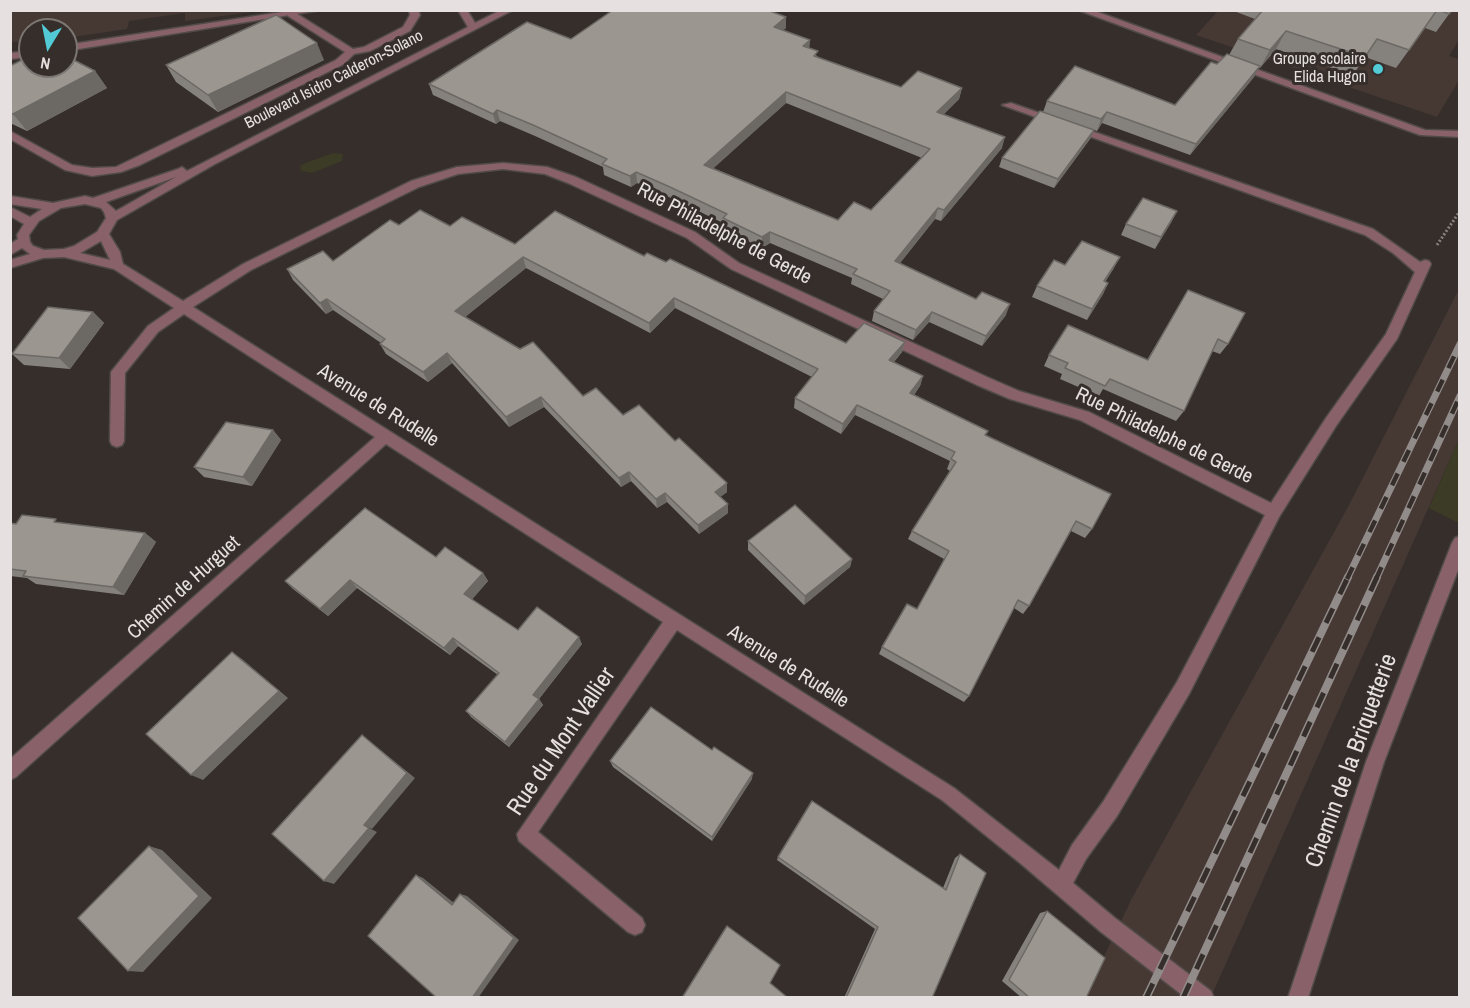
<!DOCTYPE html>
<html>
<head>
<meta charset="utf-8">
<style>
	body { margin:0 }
	#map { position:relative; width:1470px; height:1008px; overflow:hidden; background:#352e2b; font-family:"Archivo Narrow",sans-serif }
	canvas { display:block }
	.frame { position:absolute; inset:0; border:12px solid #e6e1e0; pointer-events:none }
	.north { position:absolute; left:18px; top:18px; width:60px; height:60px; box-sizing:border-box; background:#352e2b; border:2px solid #7c7673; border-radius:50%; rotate:190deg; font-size:16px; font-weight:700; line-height:24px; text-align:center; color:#e6e1e0 }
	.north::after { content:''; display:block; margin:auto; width:21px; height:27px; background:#52cbd7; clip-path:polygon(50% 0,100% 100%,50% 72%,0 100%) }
</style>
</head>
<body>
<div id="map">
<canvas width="1470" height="1008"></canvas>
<div class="frame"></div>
<div class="north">N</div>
</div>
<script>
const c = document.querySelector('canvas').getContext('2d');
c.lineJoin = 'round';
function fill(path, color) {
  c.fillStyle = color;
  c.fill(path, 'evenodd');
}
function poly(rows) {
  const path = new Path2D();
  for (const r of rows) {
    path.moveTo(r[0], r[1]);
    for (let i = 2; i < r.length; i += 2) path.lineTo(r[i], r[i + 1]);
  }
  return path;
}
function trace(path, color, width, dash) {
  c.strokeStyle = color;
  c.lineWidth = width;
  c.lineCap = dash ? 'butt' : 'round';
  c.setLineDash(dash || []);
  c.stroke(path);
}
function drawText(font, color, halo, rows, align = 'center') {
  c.font = font + ' "Archivo Narrow",sans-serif';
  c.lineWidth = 6;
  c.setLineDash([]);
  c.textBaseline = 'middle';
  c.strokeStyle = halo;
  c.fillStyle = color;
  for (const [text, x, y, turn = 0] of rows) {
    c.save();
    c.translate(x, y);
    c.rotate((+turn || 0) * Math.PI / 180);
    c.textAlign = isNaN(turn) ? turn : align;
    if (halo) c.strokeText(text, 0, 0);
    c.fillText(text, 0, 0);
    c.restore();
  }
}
const built = poly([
	[11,11,259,11,185,21,185,13,129,21,127,29,66,38,66,30,30,30,30,41,11,42],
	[1218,11,1459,11,1459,40,1449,56,1459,59,1459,80,1437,117,1196,35],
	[1459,289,1459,439,1211,997,1084,998,1132,898,1349,505]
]);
const green = poly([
	[333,153,343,154,342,161,312,173,301,171,300,166,303,164],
	[1459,439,1459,523,1429,508]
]);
const path = poly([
	[1437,245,1460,211]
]);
const lane = poly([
	[409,10,418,10,420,15,410,31,370,51,354,54,344,64,140,165,121,172,92,176,65,170,10,139,10,131,72,165,92,168,116,167,336,60,345,52,288,16,288,12,294,12,353,49,364,47,403,27,410,15,409,10]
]);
const street = poly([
	[295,10,321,10,66,51,66,45,295,10],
	[458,10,467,10,475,23,501,10,513,10,215,164,117,220,109,234,120,252,123,264,183,301,243,264,411,181,457,167,503,163,547,167,576,177,695,232,739,263,987,377,1019,391,1089,412,1271,503,1326,418,1386,334,1415,272,1393,253,1365,235,1002,105,1011,103,1373,229,1420,262,1425,260,1429,261,1431,264,1397,339,1336,426,1279,517,1189,694,1117,816,1086,859,1073,883,1115,918,1211,991,1214,998,1186,998,1101,932,1020,863,942,800,677,630,538,832,642,918,645,925,642,932,635,935,628,932,519,841,517,834,663,622,386,444,16,777,10,780,10,759,375,437,184,314,158,332,125,373,124,441,122,445,117,447,112,445,110,441,111,372,148,326,174,308,114,269,64,257,43,258,10,268,10,260,30,254,22,248,10,255,10,244,18,239,17,235,24,224,10,216,10,207,30,217,42,209,10,204,10,196,53,203,85,196,93,198,178,169,182,167,187,171,468,27,458,10],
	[503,169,545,174,568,183,687,238,731,269,977,385,1010,399,1080,420,1265,515,1177,682,1103,802,1072,845,1059,870,954,788,193,307,251,270,419,187,458,174,503,169],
	[176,177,116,211,106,202,176,177],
	[85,204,101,208,104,212,106,218,97,232,74,246,64,249,44,250,33,246,30,242,29,235,39,221,61,208,85,204],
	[101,241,110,260,80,253,82,252,101,241],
	[1078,10,1092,10,1425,130,1460,131,1460,137,1420,135,1078,10],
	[30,51,30,57,10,59,10,53,30,51],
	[1460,536,1460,565,1384,762,1308,998,1288,998,1366,762,1452,543,1455,538,1460,536]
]);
const railFar1 = poly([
	[1347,579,1460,344],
	[1376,579,1460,396]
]);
const rail = poly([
	[1146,998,1348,577],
	[1183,998,1377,577]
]);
const wall = poly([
	[1231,10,1452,10,1436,32,1425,28,1396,68,1365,57,1353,75,1276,49,1260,68,1258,68,1254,77,1190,155,1102,123,1097,131,1044,112,1094,130,1090,139,1054,188,999,167,1002,158,1043,112,1047,101,1175,105,1217,64,1229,55,1238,39,1255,19],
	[771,12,786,17,786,28,783,30,810,40,809,48,818,57,901,87,962,88,959,99,943,115,1002,148,941,221,935,219,900,263,1006,315,982,346,929,322,913,340,872,321,874,311,883,299,851,284,852,278,770,243,762,248,723,229,723,223,671,198,637,183,631,187,604,175,603,167,535,136,500,121,496,124,433,95,429,84,571,39],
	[786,103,922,158,871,210,838,220,713,168],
	[324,60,218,112,176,82,166,65],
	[10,66,95,71,107,88,27,131,10,123],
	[1177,211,1155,249,1121,235,1126,224],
	[399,225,450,226,515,244,644,256,846,343,905,342,902,352,894,362,923,376,920,386,914,395,988,431,985,436,1092,529,1085,538,1071,531,1029,606,1023,614,1014,608,969,696,964,702,879,654,882,647,917,609,944,559,908,539,912,531,950,471,947,469,950,461,855,415,841,434,794,408,795,398,812,377,675,308,650,333,526,268,465,317,583,396,675,441,727,483,727,492,720,497,728,504,728,513,699,534,667,502,657,508,631,481,621,487,544,407,509,427,452,363,428,382,386,354,380,344,381,343,333,310,326,314,293,280,287,269,333,261],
	[1065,265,1114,268,1105,282,1108,283,1103,294,1087,320,1032,297,1037,286],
	[1188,290,1228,344,1220,354,1212,351,1184,411,1176,421,1103,389,1099,396,1060,379,1062,374,1044,366,1049,355,1147,360],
	[93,312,104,323,70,369,24,365,12,354],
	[273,430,281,440,252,486,204,477,194,467],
	[10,523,61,523,145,533,156,542,124,595,36,584,27,578,10,576],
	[748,541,852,559,850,567,804,605,748,550],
	[436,557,483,573,488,581,472,599,518,630,582,644,539,699,543,705,509,747,471,717,466,711,498,675,458,646,450,655,357,588,328,616,293,589,285,581],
	[712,750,752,779,712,841,613,767,610,761],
	[960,854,932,998,844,998,875,929,777,860,778,857,943,888,955,858],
	[1047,911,1086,998,1022,998,1002,981,1040,913]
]);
const shadedWall = poly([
	[786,17,786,28,774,38,774,27],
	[1286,31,1276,49,1260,68,1270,50],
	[810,40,809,50,803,46],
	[317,43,324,60,218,112,208,95],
	[1260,66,1254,77,1190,155,1196,144],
	[95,71,107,88,27,131,13,114],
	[962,88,959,99,934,123,937,112],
	[786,92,786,103,705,176,704,165],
	[497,110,500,121,496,124,493,114],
	[1107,112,1102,123,1097,131,1101,119],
	[1094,130,1090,139,1054,188,1058,179],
	[1005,137,1002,148,941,221,944,210],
	[636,172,637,183,631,187,630,176],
	[938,208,935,219,893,272,895,261],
	[1177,211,1171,223,1155,249,1161,237],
	[770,232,770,243,762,248,762,237],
	[523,257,526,268,459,322,455,311],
	[1120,257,1114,268,1098,293,1104,281],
	[1108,283,1103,294,1087,320,1092,309],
	[674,298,675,308,650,333,649,323],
	[327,299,333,310,326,314,320,303],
	[1010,304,1006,315,982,346,986,336],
	[93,312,104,323,70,369,59,358],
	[932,312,929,322,913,340,916,330],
	[905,342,902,352,887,370,889,360],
	[447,353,452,363,428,382,423,372],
	[923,376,920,386,907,403,910,393],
	[541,397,544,407,509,427,506,417],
	[857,405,855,415,841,434,843,424],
	[273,430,281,440,252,486,243,477],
	[629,472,631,481,621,487,619,478],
	[727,483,727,492,715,501,715,492],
	[665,493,667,502,657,508,656,499],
	[728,504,728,513,699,534,698,525],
	[145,533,156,542,124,595,113,587],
	[852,559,850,567,804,605,805,596],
	[483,573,488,581,470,602,464,594],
	[350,580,357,588,328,616,320,609],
	[579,637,582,644,537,701,533,695],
	[453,638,458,646,450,655,444,648],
	[232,652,242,659,288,698,203,780,191,775],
	[539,699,543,705,509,747,505,742],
	[362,735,415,778,372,829,364,825],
	[753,773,752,779,712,841,712,837],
	[369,828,377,832,334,884,324,881],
	[149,846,162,850,212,898,143,972,128,971],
	[416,875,423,878,459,907,452,905],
	[460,894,467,896,519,940,478,998,472,998]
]);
const building = poly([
	[613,10,767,10,786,17,774,27,810,40,803,46,818,51,814,56,901,87,918,71,962,88,937,112,1005,137,944,210,938,208,895,261,976,299,982,292,1010,304,986,336,932,312,916,330,874,311,890,291,853,274,857,269,770,232,762,237,723,218,727,214,670,187,636,172,630,176,602,164,607,159,533,125,497,110,493,114,429,84,527,22,571,39,613,10],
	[786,92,930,149,871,210,854,202,838,220,704,165,786,92],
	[1263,10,1437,10,1409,50,1377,39,1365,57,1286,31,1270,50,1238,39,1263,10],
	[1439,10,1452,10,1449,14,1439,10],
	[276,15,317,43,208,95,166,65,276,15],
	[1227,54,1260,66,1196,144,1107,112,1101,119,1047,101,1075,66,1175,105,1211,62,1217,64,1227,54],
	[30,56,30,66,66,66,66,56,95,71,13,114,10,113,10,66,30,56],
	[1040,111,1094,130,1058,179,1002,158,1040,111],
	[1143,198,1177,211,1161,237,1126,224,1143,198],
	[420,210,450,226,462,217,515,244,555,211,644,256,647,253,666,262,670,259,846,343,864,323,905,342,889,360,923,376,910,393,988,431,985,435,1111,494,1092,529,1076,521,1029,606,1018,600,969,696,882,647,907,604,917,609,949,551,912,531,956,462,951,459,955,452,857,405,843,424,795,398,818,369,674,298,649,323,523,257,455,311,520,349,533,342,583,396,596,388,623,415,639,405,675,441,679,438,727,483,715,492,728,504,698,525,665,493,656,499,629,472,619,478,541,397,506,417,447,353,423,372,380,344,385,339,327,299,320,303,287,269,323,251,333,261,390,220,399,225,420,210],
	[1082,241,1120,257,1104,281,1108,283,1092,309,1037,286,1054,260,1065,265,1082,241],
	[1188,290,1245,313,1228,344,1218,339,1184,411,1110,379,1105,386,1065,368,1068,363,1049,355,1068,325,1148,360,1188,290],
	[48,307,93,312,59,358,12,354,48,307],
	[226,422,273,430,243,477,194,467,226,422],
	[795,505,852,559,805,596,748,541,795,505],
	[365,508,436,557,445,547,483,573,464,594,518,630,537,607,579,637,533,695,539,699,505,742,466,711,499,673,453,638,444,648,350,580,320,609,285,581,365,508],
	[22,515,56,519,54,522,145,533,113,587,23,576,26,571,10,569,10,523,16,524,22,515],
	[232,652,279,691,191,775,146,734,232,652],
	[651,707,712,750,714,747,753,773,712,837,610,761,651,707],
	[362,735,407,773,364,825,369,828,324,881,272,834,362,735],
	[812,801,946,890,960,854,986,873,932,998,846,998,878,927,778,857,812,801],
	[149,846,199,896,128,971,78,918,149,846],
	[416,875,452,905,460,894,514,938,472,998,437,998,368,936,416,875],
	[1047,911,1105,958,1086,998,1030,998,1009,980,1047,911],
	[727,926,780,965,770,983,788,998,682,998,727,926]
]);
const markers = [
	[1378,69,6,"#52cbd7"]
];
const farPoinames = [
	["Groupe scolaire",1366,60],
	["Elida Hugon",1366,78]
];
const farStreetnames = [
	["Boulevard Isidro Calderon-Solano",334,80,-27]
];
const streetNames = [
	["Rue Philadelphe de Gerde",724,234,28],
	["Avenue de Rudelle",378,406,32],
	["Rue Philadelphe de Gerde",1164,436,26],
	["Chemin de Hurguet",184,588,-42],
	["Avenue de Rudelle",788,667,32]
];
const nearStreetnames = [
	["Rue du Mont Vallier",562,742,-56],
	["Chemin de la Briquetterie",1352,761,-70]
];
fill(built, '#463934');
fill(green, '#3c3b26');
trace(lane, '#514b48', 3);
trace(street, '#514b48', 3);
trace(path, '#87817e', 3, [2, 2]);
fill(lane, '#896269');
fill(street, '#896269');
trace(railFar1, '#918b89', 7);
trace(rail, '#918b89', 8);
trace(railFar1, '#352e2b', 4.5, [13]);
trace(rail, '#352e2b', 5, [16]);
fill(wall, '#85817c');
fill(shadedWall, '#6c6965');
fill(building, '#9b9690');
trace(building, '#6c6965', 1.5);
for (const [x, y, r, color] of markers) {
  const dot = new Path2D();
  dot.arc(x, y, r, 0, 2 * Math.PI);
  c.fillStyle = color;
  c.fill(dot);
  trace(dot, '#352e2b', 2);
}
drawText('16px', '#e6e1e0', '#352e2b', farPoinames, 'right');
drawText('16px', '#e6e1e0', '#352e2b', farStreetnames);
drawText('20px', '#e6e1e0', '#352e2b', streetNames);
drawText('24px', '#e6e1e0', '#352e2b', nearStreetnames);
</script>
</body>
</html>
